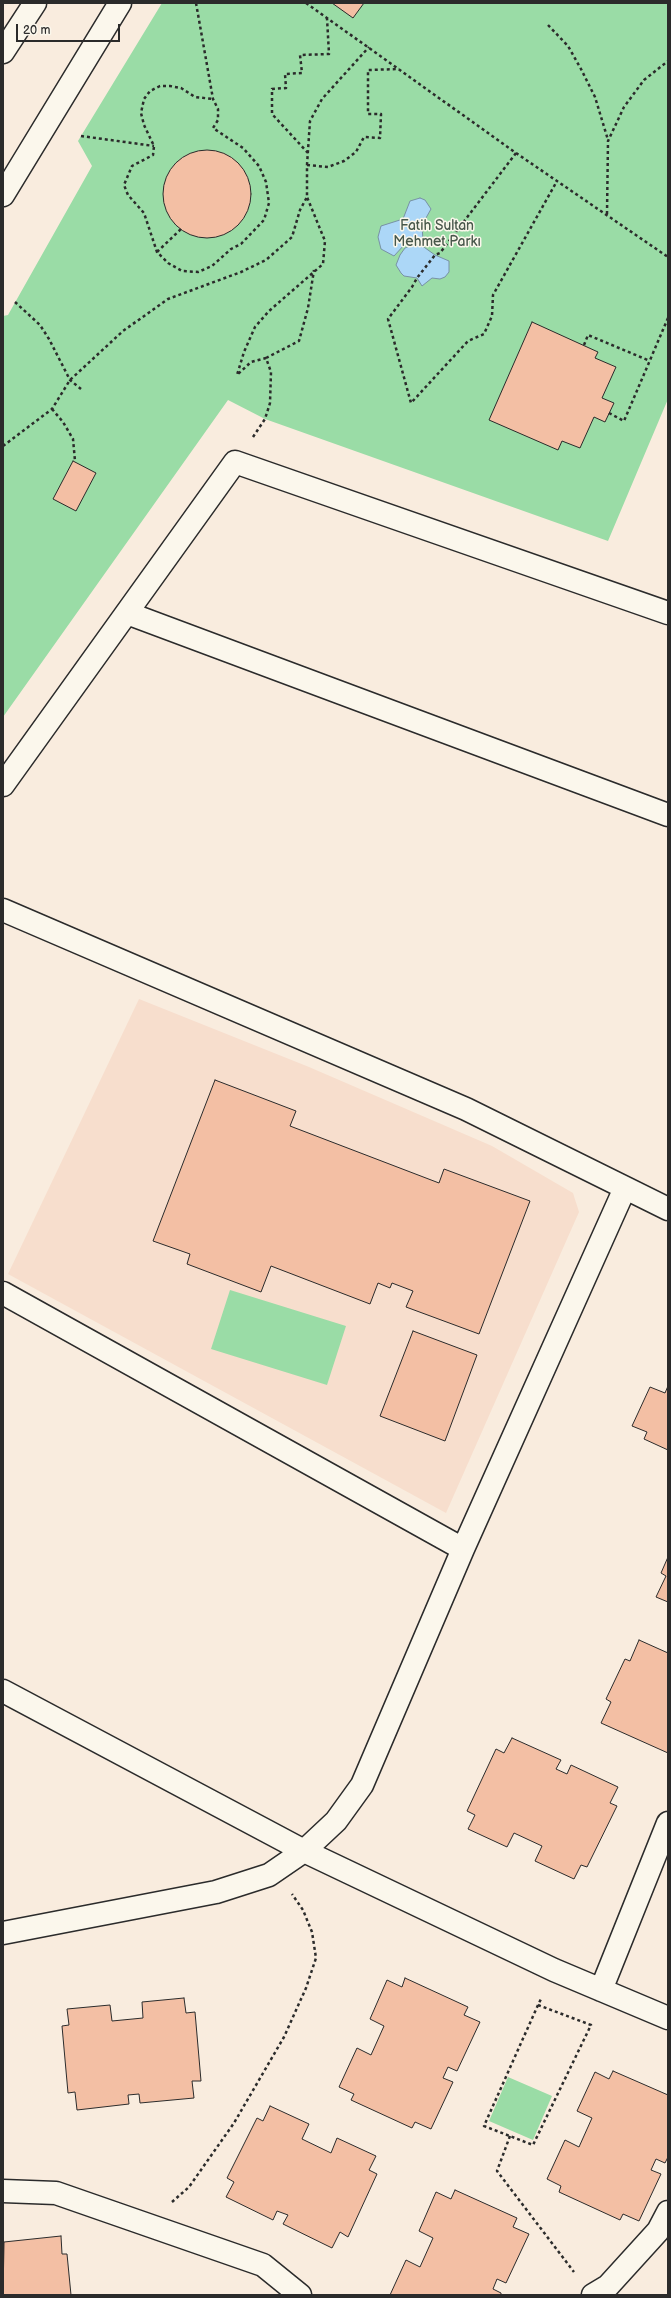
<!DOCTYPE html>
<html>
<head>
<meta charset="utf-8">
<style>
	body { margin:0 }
	#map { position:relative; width:671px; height:2298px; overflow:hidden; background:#f9ecde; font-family:"Balsamiq Sans",sans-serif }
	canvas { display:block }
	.frame { position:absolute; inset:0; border:4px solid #2b2b2b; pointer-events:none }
	.scale { position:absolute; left:16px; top:24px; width:104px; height:18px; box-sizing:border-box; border:2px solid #2b2b2b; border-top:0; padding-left:5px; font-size:12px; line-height:14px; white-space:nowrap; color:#2b2b2b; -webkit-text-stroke:3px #fbf7ec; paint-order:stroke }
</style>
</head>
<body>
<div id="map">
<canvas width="671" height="2298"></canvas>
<div class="frame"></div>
<div class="scale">20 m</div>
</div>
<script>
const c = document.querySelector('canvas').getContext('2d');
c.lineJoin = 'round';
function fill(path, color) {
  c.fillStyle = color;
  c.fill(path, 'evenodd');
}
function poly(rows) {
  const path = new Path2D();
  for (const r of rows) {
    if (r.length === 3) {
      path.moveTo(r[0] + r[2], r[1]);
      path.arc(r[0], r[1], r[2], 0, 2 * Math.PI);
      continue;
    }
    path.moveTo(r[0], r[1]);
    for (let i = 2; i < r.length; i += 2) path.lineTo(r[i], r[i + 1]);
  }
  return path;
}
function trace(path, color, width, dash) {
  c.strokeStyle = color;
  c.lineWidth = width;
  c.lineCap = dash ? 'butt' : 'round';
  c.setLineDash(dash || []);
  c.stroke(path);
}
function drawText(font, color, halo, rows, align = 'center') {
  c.font = font + ' "Balsamiq Sans",sans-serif';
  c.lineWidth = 3;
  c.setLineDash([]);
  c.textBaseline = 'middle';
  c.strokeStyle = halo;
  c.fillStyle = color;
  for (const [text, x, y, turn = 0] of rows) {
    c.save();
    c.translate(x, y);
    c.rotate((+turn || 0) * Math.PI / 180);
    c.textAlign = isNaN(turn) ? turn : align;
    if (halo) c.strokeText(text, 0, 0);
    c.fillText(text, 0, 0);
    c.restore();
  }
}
const built = poly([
	[139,999,309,1067,492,1146,573,1193,579,1212,446,1513,8,1274]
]);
const green = poly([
	[162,3,668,3,668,399,608,541,265,419,228,400,3,717,3,316,8,315,92,166,78,141],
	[230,1290,346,1326,327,1385,211,1349],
	[508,2077,552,2096,533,2140,489,2121]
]);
const water = poly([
	[420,198,425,200,431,209,422,225,423,241,405,244,394,256,381,249,378,237,381,226,403,219,410,201,420,198],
	[415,244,421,245,435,255,449,261,449,272,445,277,440,279,432,278,422,286,417,278,404,276,401,273,396,265,400,255,405,248,415,244]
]);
const building = poly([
	[332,3,364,3,353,18,332,3],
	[207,194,44],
	[532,322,598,352,595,358,616,367,602,398,614,403,605,422,594,417,580,448,562,441,558,450,489,420,532,322],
	[73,461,96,473,76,511,53,499,73,461],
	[215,1080,296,1111,290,1126,439,1183,444,1169,530,1201,479,1334,406,1307,413,1291,392,1283,390,1288,378,1283,370,1304,271,1266,261,1292,187,1264,190,1254,153,1241,215,1080],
	[413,1331,477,1355,445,1441,380,1416,413,1331],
	[668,1386,668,1450,644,1439,647,1432,632,1426,650,1387,665,1393,668,1386],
	[668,1557,668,1602,656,1597,666,1576,661,1573,668,1557],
	[639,1640,668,1653,668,1753,601,1723,611,1702,606,1699,625,1659,630,1661,639,1640],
	[512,1738,561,1760,556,1769,567,1774,571,1765,618,1787,610,1803,617,1806,587,1867,581,1865,574,1879,535,1861,542,1846,514,1833,507,1847,468,1829,475,1815,467,1811,496,1749,504,1753,512,1738],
	[405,1978,468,2007,464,2015,480,2022,457,2071,448,2067,443,2078,453,2082,431,2129,415,2122,412,2128,351,2100,354,2094,339,2087,357,2048,371,2055,384,2026,370,2019,387,1980,402,1987,405,1978],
	[184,1998,186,2013,195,2012,201,2081,192,2081,194,2098,140,2103,139,2094,128,2095,129,2104,77,2110,75,2092,68,2093,62,2026,69,2025,67,2009,110,2005,112,2021,143,2018,142,2002,184,1998],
	[613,2071,668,2095,668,2157,665,2163,656,2159,651,2170,661,2174,639,2221,623,2214,620,2220,559,2192,561,2186,547,2179,565,2140,579,2147,592,2118,577,2111,595,2072,609,2079,613,2071],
	[270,2106,309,2124,302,2139,331,2153,337,2138,376,2156,369,2170,377,2174,348,2237,340,2232,332,2248,283,2224,288,2215,277,2211,273,2220,226,2197,234,2182,227,2178,257,2118,263,2121,270,2106],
	[455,2190,517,2218,513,2227,529,2234,506,2283,497,2279,493,2289,501,2293,501,2295,390,2295,406,2260,420,2267,433,2238,419,2231,436,2192,451,2199,455,2190],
	[61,2236,62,2254,67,2254,71,2295,3,2295,4,2242,61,2236]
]);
const path = poly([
	[196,3,213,99,218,109,218,120,213,128,243,148,259,166,266,182,269,203,264,220,241,244,231,249,212,266,198,272,182,271,168,263,157,252,144,213,128,195,124,185,132,166,153,155,154,146,144,125,141,113,144,99,150,91,160,86,170,86,181,88,195,97,213,99],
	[306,3,516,153,668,257],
	[548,25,568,46,581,69,595,97,608,140],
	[81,136,154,146],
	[308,153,272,114,272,89,286,88,285,74,302,73,300,55,329,54,327,18],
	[516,153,440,253,435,255,417,278,412,287,388,319,411,403,468,341,484,334,492,316,493,295,557,181],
	[307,165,328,167,344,161,356,152,364,137,380,138,381,114,368,114,368,70,399,69],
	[607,214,608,141,624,107,644,80,668,61],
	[157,252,181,229],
	[15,302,40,325,49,339,70,380,81,389],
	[584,345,588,335,650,361],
	[266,358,299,341,308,308,314,270],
	[52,409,63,422,73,439,75,461],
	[609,413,624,421,668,318],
	[253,437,265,419,270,403,271,372,266,358,251,362,237,375,244,352,255,327,269,311,323,264,325,241,307,197],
	[3,446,52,409,70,380,123,331,168,299,241,272,266,260,292,237,300,210,307,197,307,165,310,121,322,99,369,47],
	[538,2005,591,2025,533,2145,484,2126,538,2005,542,1997],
	[510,2136,497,2171,574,2272],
	[172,2202,189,2187,234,2123,284,2037,306,1988,316,1958,312,1932,303,1910,292,1894]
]);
const street = poly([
	[127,613,668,815],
	[3,785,235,462,668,613],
	[3,910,466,1109,668,1209],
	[3,1293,463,1549],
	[3,1691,304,1851,554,1970,668,2018],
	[3,1933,216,1892,269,1875,304,1851,336,1821,362,1785,463,1549,625,1188],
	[601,1990,668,1823],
	[3,2191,56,2193,263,2265,300,2295],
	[593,2295,608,2286,658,2231,668,2212]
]);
const secondary = poly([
	[3,52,35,3],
	[3,195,120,3]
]);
const parkNames = [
	["Fatih Sultan",437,226],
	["Mehmet Parkı",437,242]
];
fill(built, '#f7decd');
fill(green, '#9adca6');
fill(water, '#acd7f7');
trace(water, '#7892a5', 1);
fill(building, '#f3bfa4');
trace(building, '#2b2b2b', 1);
trace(street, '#2b2b2b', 25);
trace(secondary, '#2b2b2b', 25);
trace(path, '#2b2b2b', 2.5, [3, 3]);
trace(street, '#fbf7ec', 22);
trace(secondary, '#fbf7ec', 22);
drawText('14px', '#47574a', '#fbf7ec', parkNames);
</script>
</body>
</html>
